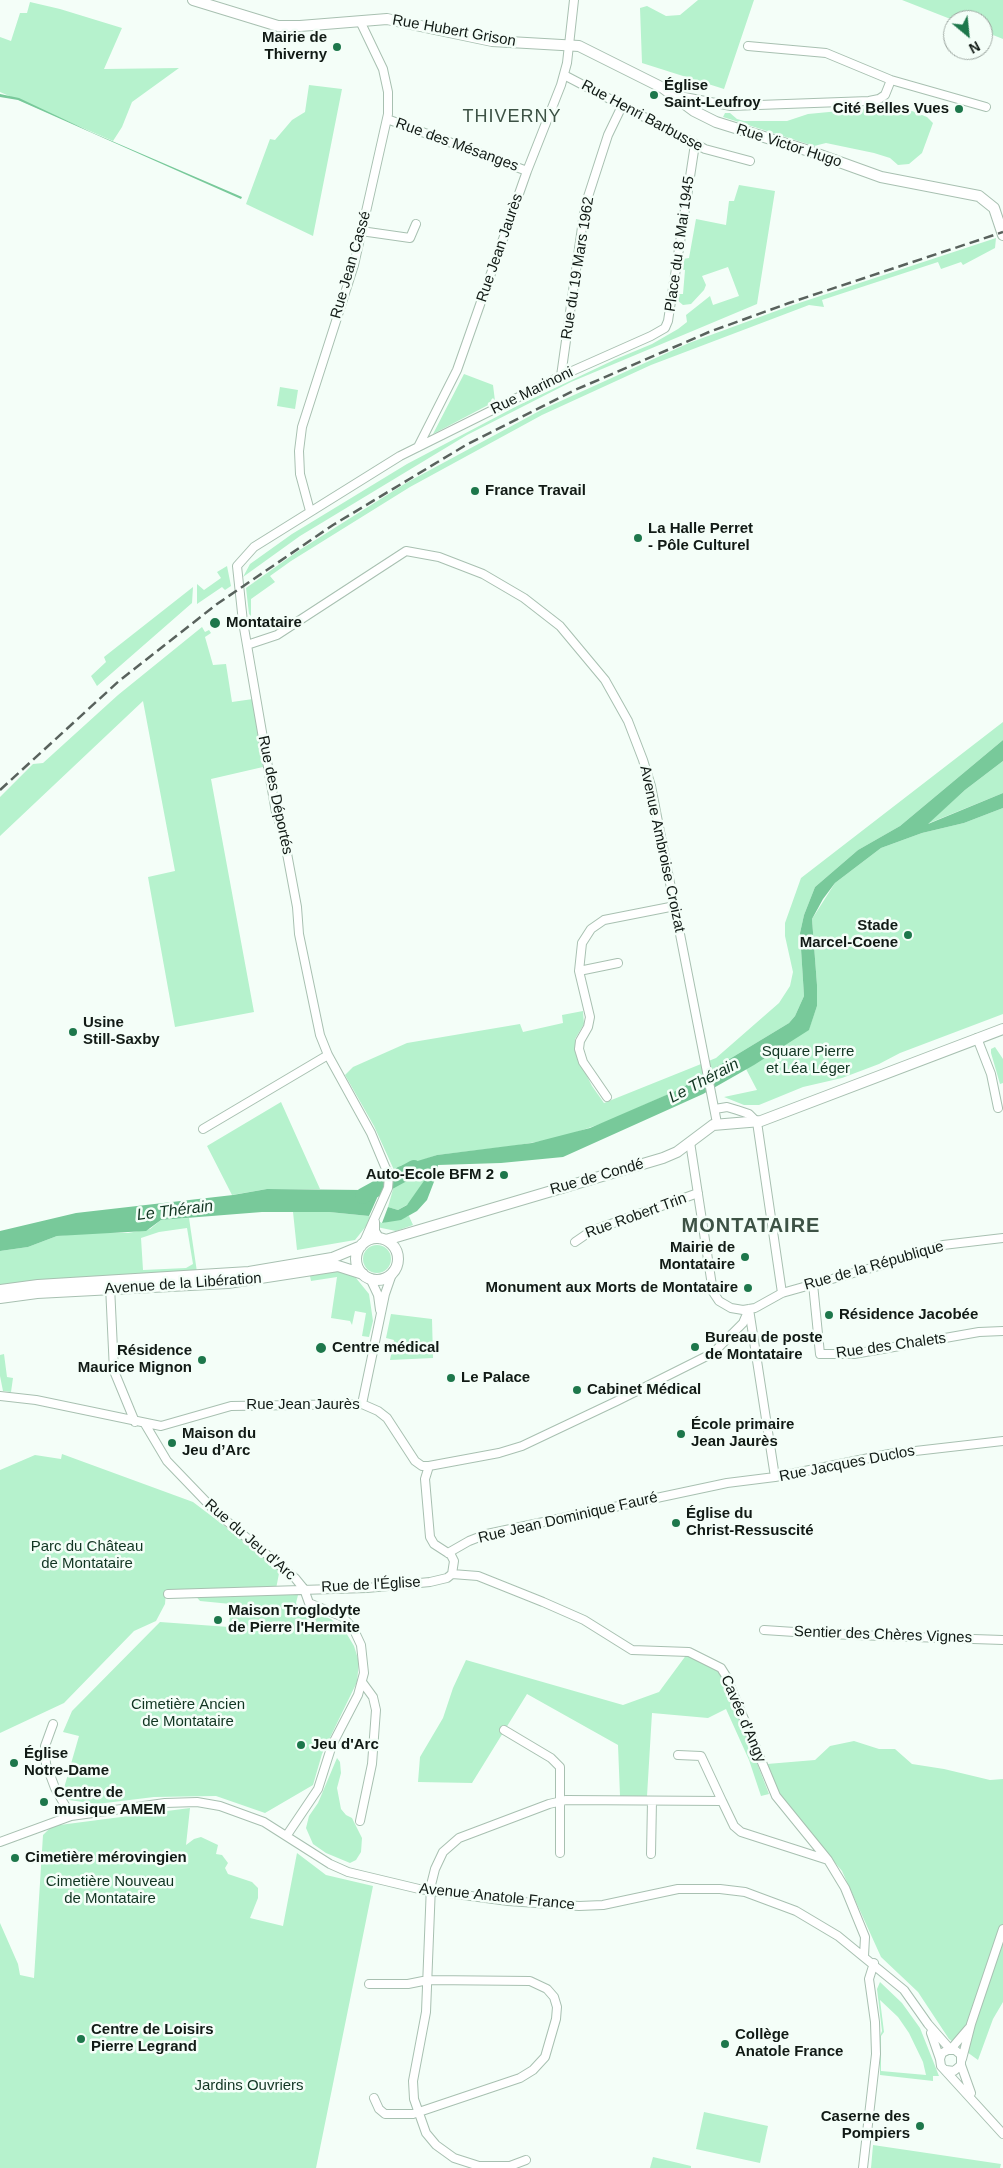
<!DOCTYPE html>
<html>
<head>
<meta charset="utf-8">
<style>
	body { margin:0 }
	#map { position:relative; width:1003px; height:2168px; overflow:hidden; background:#f4fef8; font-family:Helvetica,sans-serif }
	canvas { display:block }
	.north { position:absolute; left:943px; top:10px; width:50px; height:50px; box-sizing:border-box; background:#f4fef8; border:1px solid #99a39d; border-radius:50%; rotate:152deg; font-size:14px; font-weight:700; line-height:20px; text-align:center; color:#111a15 }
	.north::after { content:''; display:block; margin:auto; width:18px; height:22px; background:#1d774b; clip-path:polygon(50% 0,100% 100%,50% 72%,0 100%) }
</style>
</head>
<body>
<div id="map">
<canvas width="1003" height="2168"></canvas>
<div class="north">N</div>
</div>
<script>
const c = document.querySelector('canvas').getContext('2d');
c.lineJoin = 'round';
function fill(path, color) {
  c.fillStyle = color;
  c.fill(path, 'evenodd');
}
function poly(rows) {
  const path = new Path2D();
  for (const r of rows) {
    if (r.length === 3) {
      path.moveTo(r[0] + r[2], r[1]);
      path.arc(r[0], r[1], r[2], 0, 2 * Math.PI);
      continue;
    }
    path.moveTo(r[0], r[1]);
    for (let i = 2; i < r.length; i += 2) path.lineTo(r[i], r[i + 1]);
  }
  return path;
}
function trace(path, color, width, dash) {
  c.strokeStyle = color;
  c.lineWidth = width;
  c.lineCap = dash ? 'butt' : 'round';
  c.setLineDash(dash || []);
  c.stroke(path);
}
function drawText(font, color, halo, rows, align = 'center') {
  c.font = font + ' Helvetica,sans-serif';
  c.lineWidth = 5;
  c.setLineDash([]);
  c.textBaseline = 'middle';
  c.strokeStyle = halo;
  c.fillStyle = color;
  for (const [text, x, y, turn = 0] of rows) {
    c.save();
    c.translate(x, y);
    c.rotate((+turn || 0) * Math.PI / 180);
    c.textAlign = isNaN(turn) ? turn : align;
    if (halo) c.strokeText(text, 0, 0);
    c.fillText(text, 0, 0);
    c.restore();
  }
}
const green = poly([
	[698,0,754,0,724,89,642,63,640,8,647,6,666,16,680,15],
	[902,0,1003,0,1003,39,983,31,983,20,953,20],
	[30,2,60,9,122,28,104,69,179,68,132,102,122,127,113,141,0,92,0,37,11,41,20,13,27,13],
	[309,85,342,89,313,236,246,204,270,139,275,140,292,120,305,112],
	[892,106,902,107,927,117,933,123,922,153,909,164,898,165,890,158,874,153,826,143,814,146,723,117,725,113,730,113,737,119,744,121,787,121,808,114],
	[739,185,775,191,757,304,571,382,467,435,300,536,243,577,250,564,292,534,407,464,517,406,616,359,652,344,678,329,687,322,686,315,710,296,713,305,739,296,728,267,702,276,706,285,704,290,691,304,683,305,677,300,677,294,683,294,685,270,681,269,683,259,689,258,696,219,726,225,729,201,734,201],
	[996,238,995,248,963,265,961,262,941,269,938,262,822,300,824,307,809,305,651,365,542,415,410,487,291,561,270,576,275,582,251,599,251,616,249,614,246,588,298,551,406,483,543,409,689,343,787,307],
	[464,374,493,385,495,401,493,398,491,400,492,403,433,434],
	[280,387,298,390,295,409,277,406],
	[227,566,231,586,225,590,222,587,197,604,197,584,204,590,221,578,217,572],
	[193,587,192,603,97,686,91,676,106,662,104,657],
	[202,627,205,632,209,630,211,633,205,637,213,665,226,664,232,702,253,699,263,767,211,779,254,1012,175,1027,148,877,175,871,143,701,0,836,0,797,33,764,43,763,118,695],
	[1003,722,1003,740,900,826,858,850,815,887,804,915,800,933,804,996,795,1016,789,1023,680,1089,606,1122,559,1138,513,1146,437,1155,394,1170,374,1126,345,1075,353,1067,407,1043,520,1024,523,1032,563,1023,562,1015,583,1011,584,1024,575,1039,575,1052,592,1086,604,1103,716,1058,779,1003,790,986,793,972,785,936,785,923,801,878],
	[1003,761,1003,793,927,824,965,790],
	[1003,808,1003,1014,900,1053,879,1064,842,1078,803,1087,759,1105,744,1105,724,1097,757,1090,746,1069,809,1029,817,1006,817,985,812,919,835,883,881,848,922,833,964,823],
	[995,1047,1003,1059,1003,1083,1000,1084,991,1053,991,1049],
	[281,1102,320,1189,267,1189,232,1195,207,1146],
	[421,1170,425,1170,428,1175,410,1203,398,1210,388,1207,395,1182],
	[293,1212,329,1212,369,1216,382,1223,409,1216,413,1225,396,1231,367,1225,355,1240,297,1250],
	[189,1218,197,1272,0,1286,0,1251,28,1247,57,1236,93,1232,128,1233,150,1229,161,1220],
	[187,1228,193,1264,186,1268,143,1270,141,1238,159,1232],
	[377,1259,14],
	[340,1271,348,1273,356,1278,369,1294,373,1321,369,1337,362,1336,366,1313,355,1311,352,1325,350,1321,331,1318,337,1277,311,1281,310,1276],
	[391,1314,432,1319,433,1358,390,1360,394,1340,386,1338],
	[4,1354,7,1377,13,1378,11,1392,3,1391,0,1376,0,1355],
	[62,1454,193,1502,280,1568,276,1589,298,1595,296,1603,298,1607,331,1619,345,1631,354,1646,359,1662,357,1682,322,1754,313,1785,265,1813,216,1796,154,1797,97,1804,69,1800,65,1795,64,1788,79,1736,63,1732,72,1711,160,1622,229,1627,231,1604,200,1601,192,1592,166,1592,165,1604,156,1621,134,1631,64,1703,0,1733,0,1470,35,1455,61,1459],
	[687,1654,718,1670,723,1676,769,1794,761,1796,749,1760,726,1709,708,1718,652,1713,647,1796,620,1796,618,1745,527,1694,472,1783,418,1782,420,1757,443,1718,453,1688,466,1660,623,1705,659,1692],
	[854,1741,879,1749,895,1749,912,1764,944,1769,990,1780,1003,1779,1003,2002,993,2019,978,2060,949,2039,918,1992,881,1957,842,1871,781,1798,767,1764,815,1760,830,1746],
	[337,1758,340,1762,341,1773,337,1788,341,1809,346,1815,352,1818,362,1838,361,1852,356,1860,350,1863,326,1853,313,1844,306,1828,309,1816,318,1803],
	[190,1808,186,1845,194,1839,201,1837,218,1845,216,1854,222,1855,228,1863,225,1868,228,1874,252,1882,258,1888,258,1898,250,1918,283,1926,297,1853,326,1875,373,1886,316,2168,0,2168,0,1923,18,1964,20,1975,34,1978,43,1835,52,1826],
	[880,1982,902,2003,920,2028,939,2076,933,2076,933,2081,880,2075,880,2036,882,2031,877,1989],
	[880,2000,898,2017,909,2033,923,2062,926,2075,881,2071,881,2036,884,2032],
	[704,2112,768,2126,760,2163,696,2149],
	[873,2145,1001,2164,1000,2168,871,2168],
	[653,2157,691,2166,691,2168,650,2168]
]);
const water = poly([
	[0,94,19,98,91,132,242,197,241,199,18,100,0,97],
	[1003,740,1003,761,965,790,928,824,1003,793,1003,808,964,823,922,833,881,848,835,883,823,899,812,919,817,985,817,1006,809,1030,754,1065,703,1094,563,1157,501,1163,438,1165,437,1174,427,1200,417,1211,401,1220,382,1223,388,1207,398,1210,407,1205,428,1175,426,1172,421,1170,395,1182,394,1170,398,1167,437,1155,532,1143,590,1128,680,1089,789,1023,795,1016,804,996,800,933,804,915,815,887,858,850,900,826],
	[382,1178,377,1198,369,1216,329,1212,262,1212,161,1220,146,1231,57,1236,28,1247,0,1251,0,1231,76,1213,233,1195,267,1189,364,1190]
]);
const river = poly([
	[363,1196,414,1168]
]);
const street = poly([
	[748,46,826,53,891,80,986,107],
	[564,75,705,149,750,161],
	[674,95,731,106,869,101,879,99,885,95,891,80],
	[387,119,527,171],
	[361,231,410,238,416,224],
	[561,376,585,206,608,135,622,106],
	[418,447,457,370,527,171,561,85,567,63,574,0],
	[310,511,300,474,299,451,302,427,354,265,388,114,388,92,383,69,360,21],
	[247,645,277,635,406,551,439,557,483,574,524,598,560,626,605,680,628,721,643,760,651,786,717,1123],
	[579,971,618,963],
	[977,1038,991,1074,998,1108],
	[607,1097,583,1062,579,1049,580,1041,588,1027,590,1017,579,971,582,943,591,929,604,920,675,906],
	[715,1109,727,1107,737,1110,749,1114,757,1122,782,1293],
	[203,1129,328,1055],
	[690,1142,713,1292,719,1301,731,1308,743,1310,755,1308,782,1293,882,1265,943,1245,1003,1238],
	[375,1222,375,1231,380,1239],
	[575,1242,591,1231,698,1193],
	[363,1244,388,1188,389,1176,371,1133,328,1055,320,1035,299,934,297,907,283,832,276,812,268,767,243,622,237,566,254,547,400,456,561,376,651,336,665,328,668,321,695,144],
	[370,1278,378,1295,380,1310],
	[813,1284,820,1354,854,1354,979,1332,1003,1331],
	[110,1286,114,1371,135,1422],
	[749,1309,775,1477],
	[0,1396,36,1400,161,1426,231,1406,362,1404,378,1411,387,1418,415,1461,422,1466,429,1466,499,1453,522,1446,617,1401,713,1353,743,1323,749,1309],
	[362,1404,385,1294,393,1271],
	[145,1424,167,1461,217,1513,295,1578,304,1589,309,1603,343,1617,354,1630,361,1645,364,1673,358,1695,332,1745,318,1789,287,1835],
	[448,1553,469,1541,487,1534,727,1483,775,1477,889,1454,1003,1441],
	[452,1574,478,1576,543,1602,584,1620,632,1650,689,1652,721,1668,726,1676,776,1796,828,1860],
	[168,1594,367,1588,430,1582,447,1578,452,1574,454,1561,451,1555,434,1544,430,1537,425,1479,429,1466],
	[764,1630,825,1634,1003,1640],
	[53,1724,45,1746,46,1764,55,1788,71,1816],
	[504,1730,551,1758,560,1767,560,1853],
	[678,1755,701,1756,722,1801],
	[360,1821,372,1764,376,1710,373,1697,362,1682],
	[0,1842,71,1816,165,1803,197,1802,220,1806,264,1822,330,1864,348,1872,419,1889,508,1901,579,1906,603,1905,678,1889,720,1889,745,1892,796,1911,838,1936,904,1990,928,2024,950,2049],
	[651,1854,652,1801],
	[369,1984,408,1984,428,1980,530,1981,547,1989,554,1997,557,2007,556,2019,545,2057,533,2070,520,2078,413,2114,385,2114,379,2109,374,2098],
	[931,2033,940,2059],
	[951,2049,969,2028],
	[962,2059,971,2024,1003,1929],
	[961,2065,971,2093],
	[946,2070,954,2071,961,2065,961,2055,955,2050,948,2050,942,2053,940,2059,941,2066,1003,2134],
	[526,2160,510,2166,479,2166,454,2158,436,2145,426,2133,414,2099,413,2081,426,2012,431,1885,435,1869,443,1852,459,1838,549,1804,566,1800,722,1801,734,1826,741,1832,828,1860,845,1888,865,1937,864,1956],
	[863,2168,876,2054,875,2022,869,1979,874,1963]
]);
const secondary = poly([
	[193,0,278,26,300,26,387,19,492,41,579,46,663,88,694,111,716,122,809,151,881,177,979,196,994,208,1003,235],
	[377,1259,21],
	[386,1240,663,1158,677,1152,713,1125,761,1121,1003,1029],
	[0,1290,38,1285,249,1272,332,1258,361,1246],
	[0,1298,37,1293,228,1283,338,1266,363,1274]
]);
const rail = poly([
	[0,790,119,681,217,604,333,525,466,445,575,390,709,332,789,303,1003,232]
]);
const markers = [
	[337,47,5,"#1d774b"],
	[654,95,5,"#1d774b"],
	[959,109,5,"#1d774b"],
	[475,491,5,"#1d774b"],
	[638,538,5,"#1d774b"],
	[215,623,6,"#1d774b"],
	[908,935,5,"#1d774b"],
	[73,1032,5,"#1d774b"],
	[504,1175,5,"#1d774b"],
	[745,1257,5,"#1d774b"],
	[748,1288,5,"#1d774b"],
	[829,1315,5,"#1d774b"],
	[695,1347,5,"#1d774b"],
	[321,1348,6,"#1d774b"],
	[202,1360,5,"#1d774b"],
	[451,1378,5,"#1d774b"],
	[577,1390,5,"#1d774b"],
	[681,1434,5,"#1d774b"],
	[172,1443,5,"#1d774b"],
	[676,1523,5,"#1d774b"],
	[218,1620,5,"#1d774b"],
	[301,1745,5,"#1d774b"],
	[14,1763,5,"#1d774b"],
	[44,1802,5,"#1d774b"],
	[15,1858,5,"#1d774b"],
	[81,2039,5,"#1d774b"],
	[725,2044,5,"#1d774b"],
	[920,2126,5,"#1d774b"]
];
const streetNames = [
	["Rue Hubert Grison",454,31,10],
	["Rue Henri Barbusse",642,116,28],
	["Rue des Mésanges",457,145,20],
	["Rue Victor Hugo",789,146,18],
	["Place du 8 Mai 1945",680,244,-82],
	["Rue Jean Jaurès",500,248,-71],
	["Rue Jean Cassé",351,265,-74],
	["Rue du 19 Mars 1962",578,268,-81],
	["Rue Marinoni",532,391,-26],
	["Rue des Déportés",275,795,78],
	["Avenue Ambroise Croizat",662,849,78],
	["Rue de Condé",597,1177,-16],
	["Rue Robert Trin",636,1216,-20],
	["Rue de la République",874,1266,-16],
	["Avenue de la Libération",183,1284,-4],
	["Rue des Chalets",891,1346,-8],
	["Rue Jean Jaurès",303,1405],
	["Rue Jacques Duclos",847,1464,-11],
	["Rue Jean Dominique Fauré",568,1518,-13],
	["Rue du Jeu d'Arc",250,1540,41],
	["Rue de l'Église",371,1585,-3],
	["Sentier des Chères Vignes",883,1635,2],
	["Cavée d'Angy",743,1719,67],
	["Avenue Anatole France",497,1897,6]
];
const poiNames = [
	["Mairie de",327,38,"right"],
	["Thiverny",327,55,"right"],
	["Église",664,86],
	["Saint-Leufroy",664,103],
	["Cité Belles Vues",949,109,"right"],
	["France Travail",485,491],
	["La Halle Perret",648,529],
	["- Pôle Culturel",648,546],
	["Montataire",226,623],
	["Stade",898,926,"right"],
	["Marcel-Coene",898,943,"right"],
	["Usine",83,1023],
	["Still-Saxby",83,1040],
	["Auto-Ecole BFM 2",494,1175,"right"],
	["Mairie de",735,1248,"right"],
	["Montataire",735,1265,"right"],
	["Monument aux Morts de Montataire",738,1288,"right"],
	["Résidence Jacobée",839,1315],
	["Bureau de poste",705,1338],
	["de Montataire",705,1355],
	["Centre médical",332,1348],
	["Résidence",192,1351,"right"],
	["Maurice Mignon",192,1368,"right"],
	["Le Palace",461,1378],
	["Cabinet Médical",587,1390],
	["École primaire",691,1425],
	["Jean Jaurès",691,1442],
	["Maison du",182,1434],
	["Jeu d’Arc",182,1451],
	["Église du",686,1514],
	["Christ-Ressuscité",686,1531],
	["Maison Troglodyte",228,1611],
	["de Pierre l'Hermite",228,1628],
	["Jeu d'Arc",311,1745],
	["Église",24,1754],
	["Notre-Dame",24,1771],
	["Centre de",54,1793],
	["musique AMEM",54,1810],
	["Cimetière mérovingien",25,1858],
	["Centre de Loisirs",91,2030],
	["Pierre Legrand",91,2047],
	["Collège",735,2035],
	["Anatole France",735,2052],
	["Caserne des",910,2117,"right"],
	["Pompiers",910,2134,"right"]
];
const parkNames = [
	["Square Pierre",808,1052],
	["et Léa Léger",808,1069],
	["Parc du Château",87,1547],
	["de Montataire",87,1564],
	["Cimetière Ancien",188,1705],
	["de Montataire",188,1722],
	["Cimetière Nouveau",110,1882],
	["de Montataire",110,1899],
	["Jardins Ouvriers",249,2086]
];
const waterNames = [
	["Le Thérain",704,1081,-28],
	["Le Thérain",175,1211,-7]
];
const quarterNames = [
	["THIVERNY",512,117]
];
const districtNames = [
	["MONTATAIRE",751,1226]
];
fill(green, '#b6f2cd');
fill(water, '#78c99a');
trace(river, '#78c99a', 16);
trace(street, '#a8c0b1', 10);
trace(secondary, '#a8c0b1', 12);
trace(street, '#fff', 8);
trace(secondary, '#fff', 10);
trace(rail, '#59625d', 2.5, [10, 5]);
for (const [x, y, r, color] of markers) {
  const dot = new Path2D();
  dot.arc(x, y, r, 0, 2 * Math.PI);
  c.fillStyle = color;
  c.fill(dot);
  trace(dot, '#f4fef8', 2);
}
drawText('15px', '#111a15', '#f4fef8', streetNames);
drawText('bold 15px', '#111a15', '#f4fef8', poiNames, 'left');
drawText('15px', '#113522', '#f4fef8', parkNames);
drawText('italic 16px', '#113521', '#f4fef8', waterNames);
c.letterSpacing = '1px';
drawText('18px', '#3d5245', '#f4fef8', quarterNames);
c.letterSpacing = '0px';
c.letterSpacing = '1px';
drawText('bold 20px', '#3d5245', '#f4fef8', districtNames);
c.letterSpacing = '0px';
</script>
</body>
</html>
